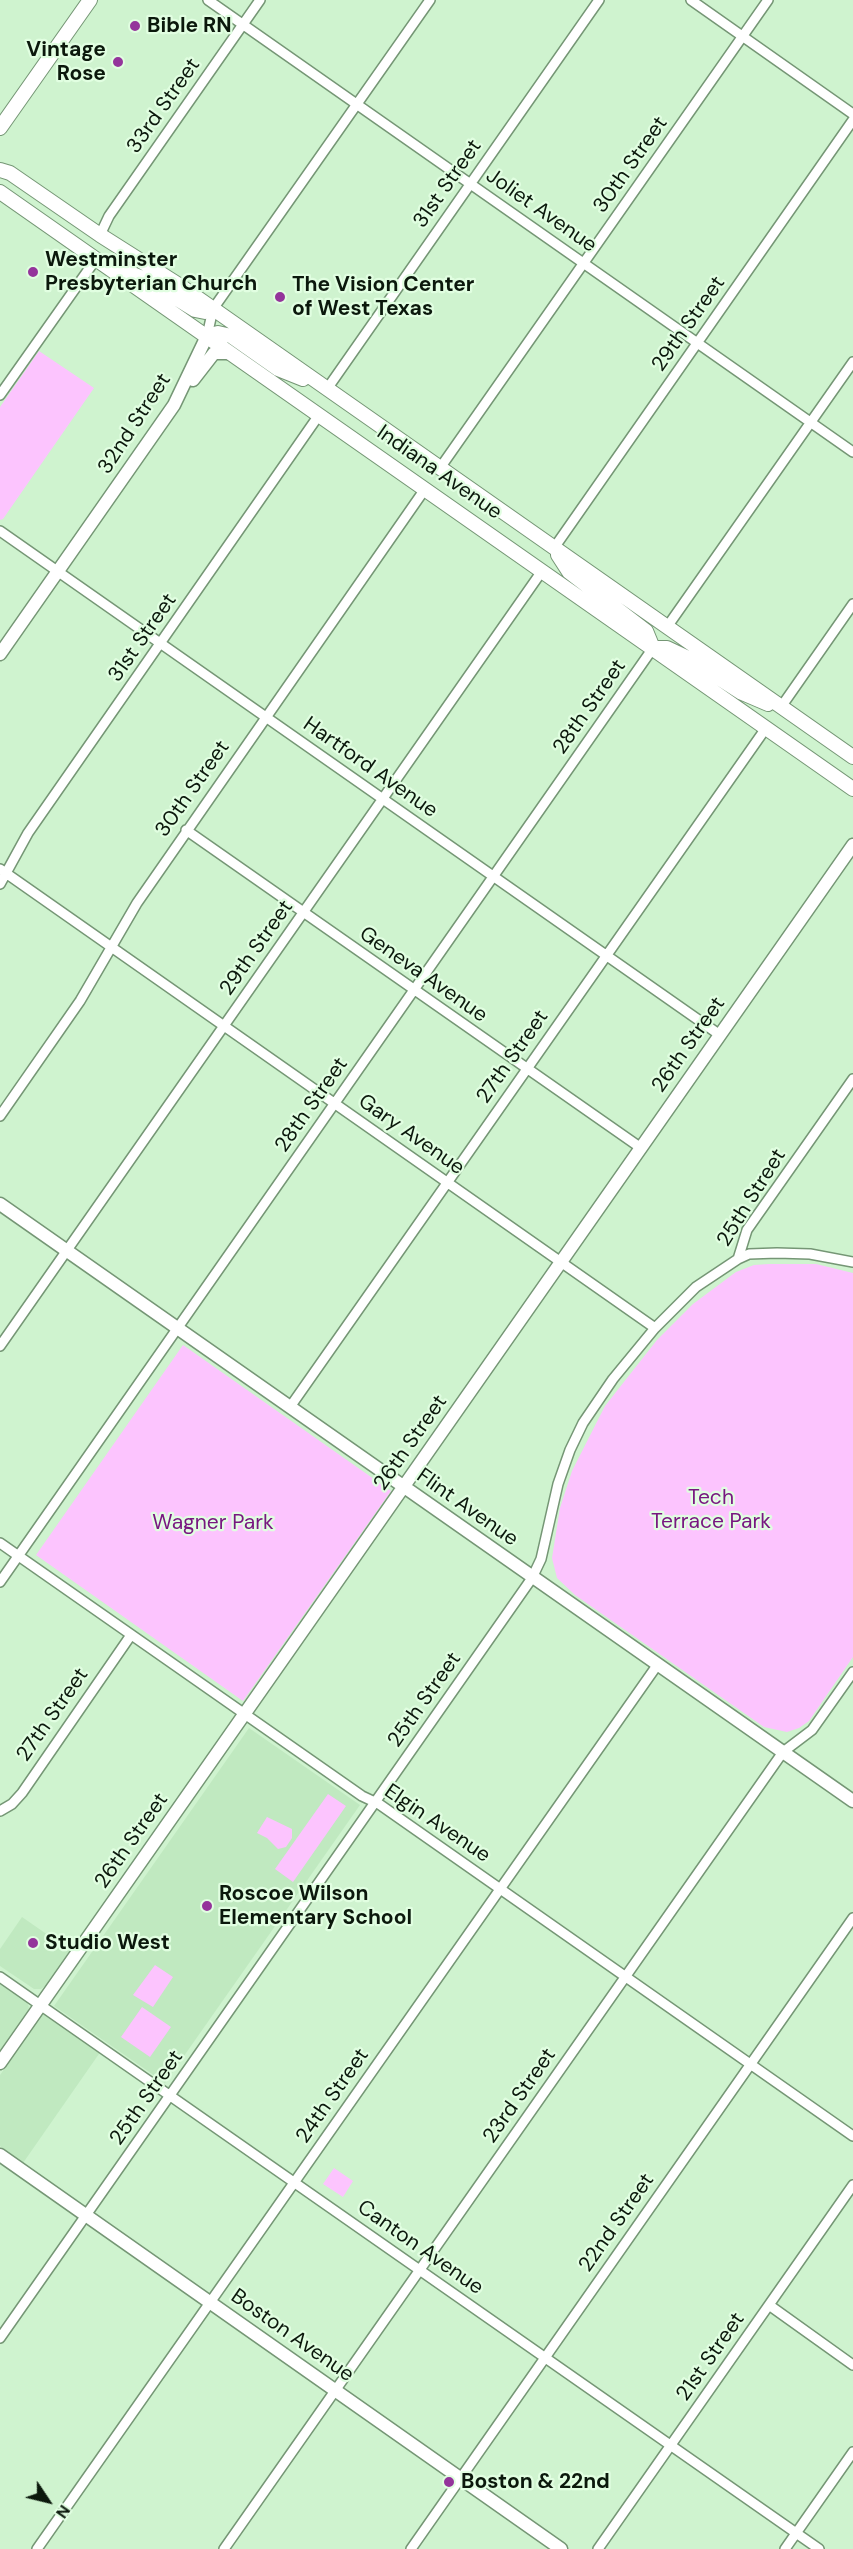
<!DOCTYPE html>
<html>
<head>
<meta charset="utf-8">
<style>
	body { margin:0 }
	#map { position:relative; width:853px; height:2549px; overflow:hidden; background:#cff3cf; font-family:"DM Sans",sans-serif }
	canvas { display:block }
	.north { position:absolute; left:18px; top:2471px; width:60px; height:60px; -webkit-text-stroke:4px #e1fee1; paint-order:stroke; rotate:125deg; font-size:16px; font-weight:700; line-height:24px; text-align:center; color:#0b180c }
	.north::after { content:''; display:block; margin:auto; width:21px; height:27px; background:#0b180c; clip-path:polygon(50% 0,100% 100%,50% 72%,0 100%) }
</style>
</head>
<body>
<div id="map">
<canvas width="853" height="2549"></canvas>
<div class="north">N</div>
</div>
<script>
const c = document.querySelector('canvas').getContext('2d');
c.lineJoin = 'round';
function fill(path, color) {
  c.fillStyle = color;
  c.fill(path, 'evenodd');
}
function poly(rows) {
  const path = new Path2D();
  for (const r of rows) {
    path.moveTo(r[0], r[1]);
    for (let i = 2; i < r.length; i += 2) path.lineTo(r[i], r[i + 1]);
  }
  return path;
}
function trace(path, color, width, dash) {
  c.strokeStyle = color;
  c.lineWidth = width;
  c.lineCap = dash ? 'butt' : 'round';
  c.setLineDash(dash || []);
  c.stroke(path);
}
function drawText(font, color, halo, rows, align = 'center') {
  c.font = font + ' "DM Sans",sans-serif';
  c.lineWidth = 4.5;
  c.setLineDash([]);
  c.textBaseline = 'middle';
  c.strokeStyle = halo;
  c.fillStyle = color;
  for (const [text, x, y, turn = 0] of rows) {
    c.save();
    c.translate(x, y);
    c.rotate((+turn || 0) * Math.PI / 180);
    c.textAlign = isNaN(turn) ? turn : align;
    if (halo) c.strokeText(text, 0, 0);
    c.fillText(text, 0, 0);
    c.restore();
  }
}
const built = poly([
	[249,1728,360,1805,165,2083,54,2006],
	[22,1917,71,1951,49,1983,41,1989,34,1989,0,1966,0,1949],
	[0,1980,25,1998,29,2007,27,2014,0,2052],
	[46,2013,101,2051,23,2163,0,2146,0,2075,40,2017]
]);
const green = poly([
	[39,351,94,388,3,519,0,520,0,407],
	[769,1264,816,1264,853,1273,853,1657,809,1721,799,1728,787,1732,764,1727,575,1595,557,1578,552,1558,560,1508,572,1471,605,1406,657,1340,693,1304,736,1272,754,1265],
	[183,1345,391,1491,243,1701,36,1555],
	[328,1794,346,1806,293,1882,275,1869],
	[267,1817,292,1829,292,1838,286,1847,278,1849,267,1838,257,1833],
	[155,1965,173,1977,153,2007,133,1995],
	[142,2007,171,2027,150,2057,121,2037],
	[334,2168,353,2181,343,2197,323,2184]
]);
const minor = poly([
	[208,0,853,452],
	[691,0,853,114],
	[100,235,109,216,260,0],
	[207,336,213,309,430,0],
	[327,389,599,0],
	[0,395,96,259],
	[440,468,768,0],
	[0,531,720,1035],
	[554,548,853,120],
	[667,627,853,362],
	[781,707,853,604],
	[186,830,641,1148],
	[0,869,655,1328],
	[0,884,28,833,319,415],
	[0,1116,80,1001,137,903,425,489],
	[738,1259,749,1254,777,1253,810,1254,853,1262],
	[0,1346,542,571],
	[290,1407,766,728],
	[0,1543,362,1796,379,1804,853,2136],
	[0,1582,653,648],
	[0,1811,12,1804,22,1793,131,1635],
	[0,1977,819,2549],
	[769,2305,853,2365],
	[0,2338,532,1578,541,1559,558,1484,570,1450,583,1423,613,1379,655,1328,696,1287,738,1259,747,1230,853,1079],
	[37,2549,658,1664],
	[224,2549,783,1752,812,1730,853,1672],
	[411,2549,853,1918],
	[598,2549,853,2185],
	[785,2549,853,2452]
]);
const tertiary = poly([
	[193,380,214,353,230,353],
	[0,654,174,405,207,336],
	[0,1204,853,1801],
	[0,2063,853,845],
	[0,2155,561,2549]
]);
const secondary = poly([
	[0,128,90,0],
	[0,170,10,173,100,235,182,287,853,757],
	[0,192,853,789],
	[120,269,145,279,195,310,205,312,213,309],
	[207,336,218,333,231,336,278,369,303,379],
	[558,555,569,572,646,631,653,648,667,648,686,657,740,692,768,704]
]);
const markers = [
	[135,26,6,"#94349b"],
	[118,62,6,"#94349b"],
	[33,272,6,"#94349b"],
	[280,297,6,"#94349b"],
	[207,1906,6,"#94349b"],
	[33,1943,6,"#94349b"],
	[449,2482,6,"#94349b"]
];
const poiNames = [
	["Bible RN",147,26],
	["Vintage",106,50,"right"],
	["Rose",106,74,"right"],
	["Westminster",45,260],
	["Presbyterian Church",45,284],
	["The Vision Center",292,285],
	["of West Texas",292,309],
	["Roscoe Wilson",219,1894],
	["Elementary School",219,1918],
	["Studio West",45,1943],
	["Boston & 22nd",461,2482]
];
const streetNames = [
	["33rd Street",164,106,-55],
	["30th Street",631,165,-55],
	["31st Street",448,184,-55],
	["Joliet Avenue",541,211,35],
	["29th Street",689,324,-55],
	["32nd Street",135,424,-57],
	["Indiana Avenue",439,473,35],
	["31st Street",143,638,-55],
	["28th Street",590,707,-55],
	["Hartford Avenue",370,768,35],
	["30th Street",193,789,-55],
	["29th Street",257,948,-55],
	["Geneva Avenue",423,975,35],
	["26th Street",689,1045,-55],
	["27th Street",513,1057,-55],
	["28th Street",312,1105,-55],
	["Gary Avenue",411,1135,35],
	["25th Street",752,1198,-58],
	["26th Street",411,1443,-55],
	["Flint Avenue",467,1508,35],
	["25th Street",425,1700,-55],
	["27th Street",53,1715,-55],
	["Elgin Avenue",437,1824,34],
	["26th Street",132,1841,-55],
	["24th Street",333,2096,-55],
	["23rd Street",520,2096,-55],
	["25th Street",147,2098,-55],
	["22nd Street",617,2223,-55],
	["Canton Avenue",420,2248,35],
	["Boston Avenue",292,2336,35],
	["21st Street",711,2357,-55]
];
const parkNames = [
	["Tech",711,1498],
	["Terrace Park",711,1522],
	["Wagner Park",213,1523]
];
fill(built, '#c0e9c0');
fill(green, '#fcc4fe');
trace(minor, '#759675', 12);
trace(tertiary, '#759675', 15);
trace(secondary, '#759675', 16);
trace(minor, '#fff', 9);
trace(tertiary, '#fff', 12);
trace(secondary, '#fff', 14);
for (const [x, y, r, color] of markers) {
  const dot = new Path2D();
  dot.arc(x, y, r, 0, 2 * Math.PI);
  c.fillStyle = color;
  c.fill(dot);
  trace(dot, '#e1fee1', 2);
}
drawText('bold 21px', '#0b180c', '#e1fee1', poiNames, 'left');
drawText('21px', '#0b180c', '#e1fee1', streetNames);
drawText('21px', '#781780', '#e1fee1', parkNames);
</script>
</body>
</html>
